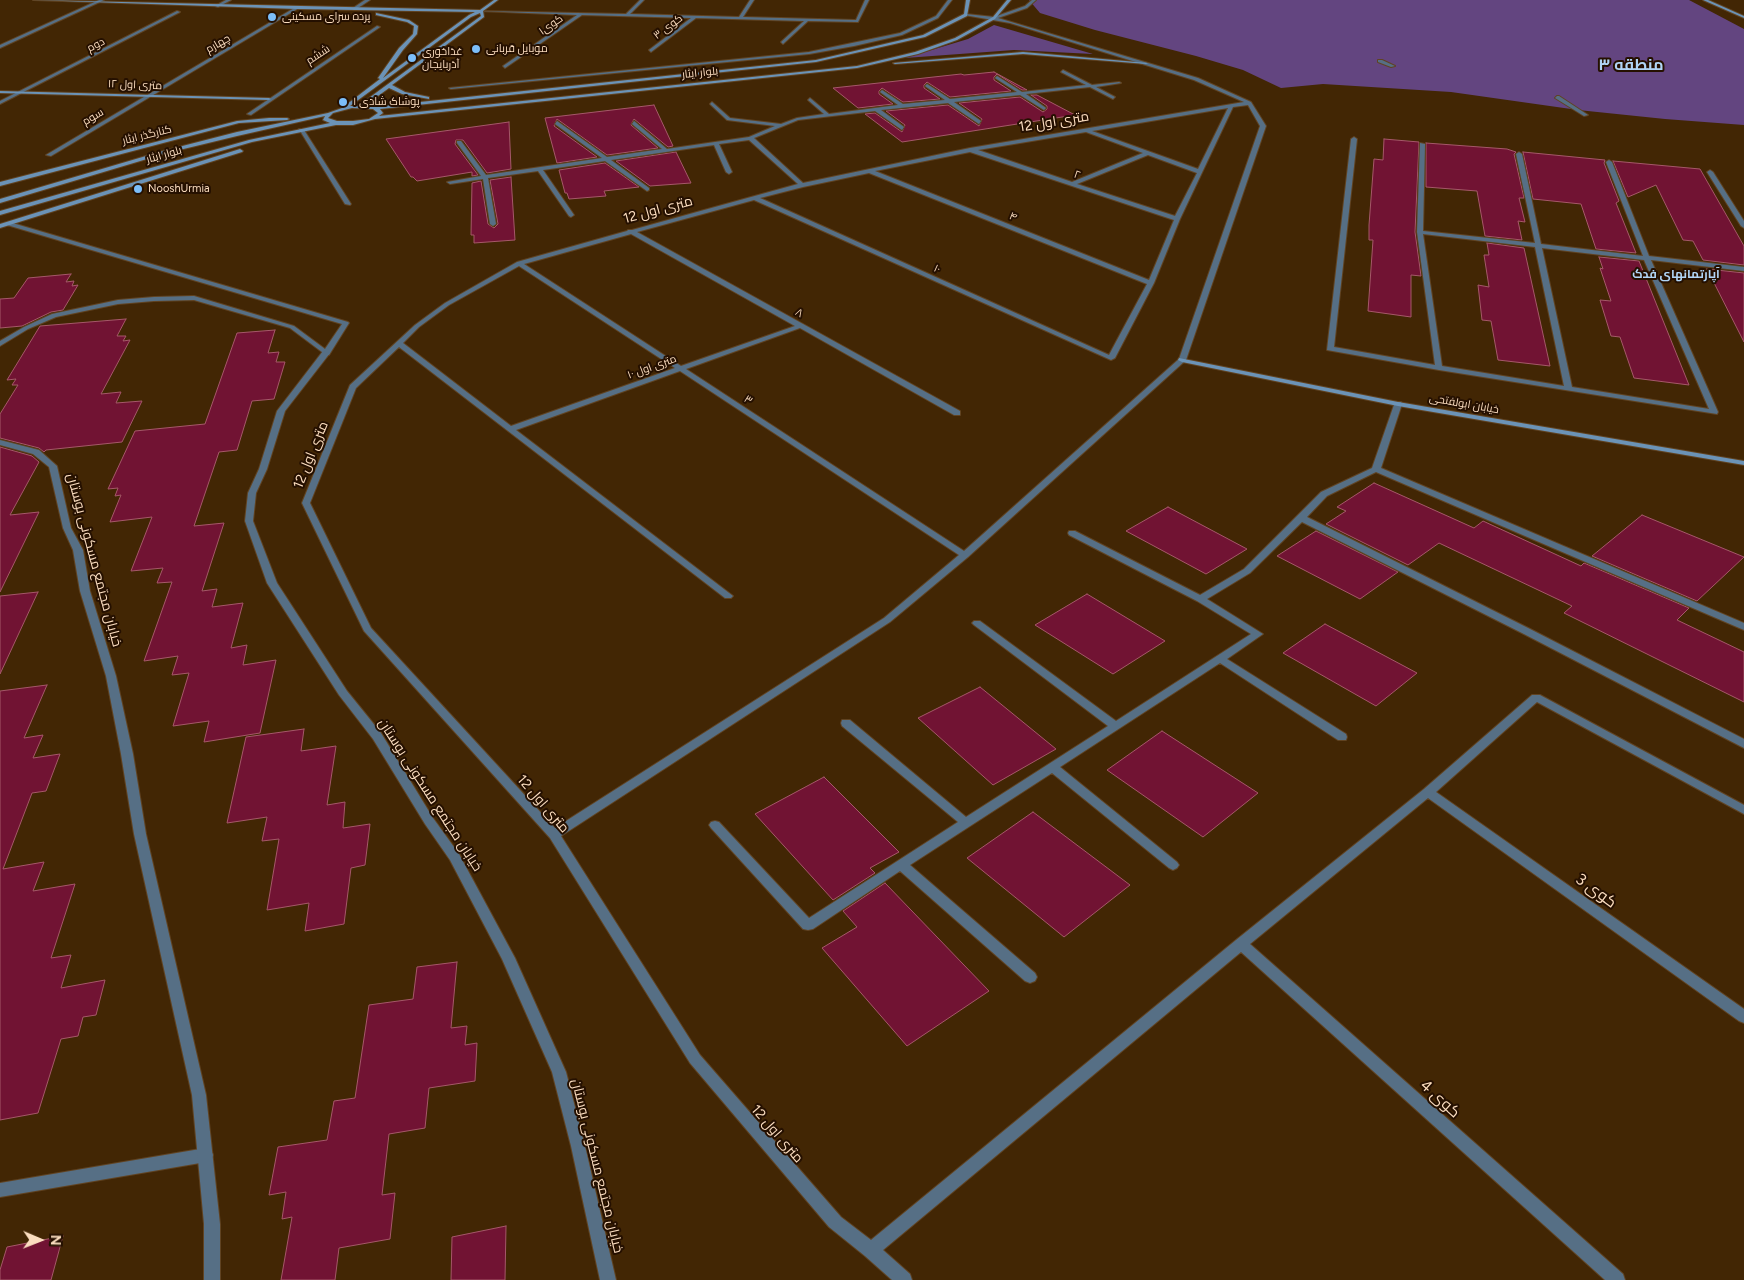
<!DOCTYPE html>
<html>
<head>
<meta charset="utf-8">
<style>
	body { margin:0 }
	#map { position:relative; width:1744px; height:1280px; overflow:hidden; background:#422604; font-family:Figtree,sans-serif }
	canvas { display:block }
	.north { position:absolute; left:15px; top:1215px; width:50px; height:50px; -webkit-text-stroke:4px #251000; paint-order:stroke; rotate:91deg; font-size:14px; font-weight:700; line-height:20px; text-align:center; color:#fbddbf }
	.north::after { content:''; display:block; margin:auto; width:18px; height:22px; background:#fbddbf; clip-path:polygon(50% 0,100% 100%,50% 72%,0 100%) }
</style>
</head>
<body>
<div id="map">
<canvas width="1744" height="1280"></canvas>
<div class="north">N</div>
</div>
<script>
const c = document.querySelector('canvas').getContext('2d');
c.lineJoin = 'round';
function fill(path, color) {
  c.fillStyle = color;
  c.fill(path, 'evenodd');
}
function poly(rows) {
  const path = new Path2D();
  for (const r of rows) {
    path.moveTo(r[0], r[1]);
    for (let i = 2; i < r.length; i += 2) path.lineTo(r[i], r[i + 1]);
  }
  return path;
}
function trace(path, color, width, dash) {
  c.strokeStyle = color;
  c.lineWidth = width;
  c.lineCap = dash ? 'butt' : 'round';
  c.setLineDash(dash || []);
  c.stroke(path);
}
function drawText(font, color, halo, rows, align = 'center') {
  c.font = font + ' Figtree,Cairo,sans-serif';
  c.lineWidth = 4;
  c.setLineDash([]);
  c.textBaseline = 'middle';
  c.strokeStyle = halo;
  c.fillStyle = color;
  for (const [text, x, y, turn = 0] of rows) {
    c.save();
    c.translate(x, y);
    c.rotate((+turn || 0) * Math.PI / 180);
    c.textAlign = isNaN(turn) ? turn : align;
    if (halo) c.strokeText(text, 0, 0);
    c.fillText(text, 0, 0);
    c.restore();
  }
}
const green = poly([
	[1029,0,1689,0,1744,29,1744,125,1665,119,1578,110,1451,92,1323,84,1281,88,1243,70,1196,56,1095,30,1040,13],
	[994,25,1093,54,1014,50,905,58,968,39]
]);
const building = poly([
	[994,72,1027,90,1022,90,997,74,994,77,994,80,1011,91,950,97,927,82,924,85,924,88,940,99,903,102,882,88,879,91,879,94,893,104,858,108,833,88,961,74,964,75,994,72],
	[1031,95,1037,95,1075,115,902,142,865,114,875,113,902,132,905,125,886,111,948,105,979,126,982,119,959,103,1020,97,1043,112,1047,109,1047,106,1031,95],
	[654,105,673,146,668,147,634,119,631,125,658,148,607,155,557,119,554,126,597,157,557,163,545,118,654,105],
	[509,122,511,169,487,173,463,140,456,140,455,144,478,175,472,176,472,172,417,181,413,177,411,177,386,139,509,122],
	[1384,139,1419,142,1415,232,1421,276,1411,275,1411,317,1368,311,1373,240,1369,240,1369,225,1374,159,1383,160,1384,139],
	[1426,143,1507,149,1516,152,1514,154,1524,198,1519,198,1525,222,1518,221,1522,240,1485,236,1477,191,1426,187,1426,143],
	[676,152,691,183,650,186,616,161,676,152],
	[1523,152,1605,160,1604,163,1619,201,1616,203,1636,253,1596,249,1581,204,1533,199,1523,152],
	[1613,161,1700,169,1744,246,1744,265,1703,260,1693,241,1683,240,1656,185,1628,197,1613,161],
	[605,163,639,187,604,191,606,196,569,199,567,193,565,193,559,170,605,163],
	[511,177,515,240,474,243,474,235,471,235,472,183,481,181,488,224,494,228,498,224,490,180,511,177],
	[1487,243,1524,248,1550,366,1498,360,1491,321,1482,320,1478,285,1489,287,1484,255,1489,255,1487,243],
	[1599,257,1639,261,1689,385,1634,378,1620,337,1611,336,1600,300,1611,301,1600,268,1603,269,1599,257],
	[1707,269,1744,273,1744,342,1707,269],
	[71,274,66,282,74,281,72,286,78,285,63,310,51,312,22,326,0,328,0,299,14,298,28,278,71,274],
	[126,319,117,336,126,336,123,341,130,340,101,394,121,392,116,403,142,401,122,442,46,450,44,452,39,448,0,438,0,414,18,385,12,385,16,379,7,380,40,326,126,319],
	[275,330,268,353,279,352,276,362,285,362,274,399,252,401,237,450,219,452,194,526,224,523,202,591,217,589,212,607,243,603,231,648,247,645,243,665,276,660,260,733,204,742,209,721,173,726,189,673,172,675,178,656,144,661,172,582,157,583,163,568,131,571,152,517,110,522,121,495,115,496,118,488,108,489,135,431,205,424,237,333,275,330],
	[0,447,32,456,39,462,10,515,39,512,0,592,0,447],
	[1374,483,1474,528,1483,521,1581,566,1584,563,1689,608,1677,620,1744,652,1744,702,1564,613,1572,606,1439,543,1408,565,1326,524,1346,511,1337,507,1374,483],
	[1168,507,1247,549,1206,574,1126,531,1168,507],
	[1642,515,1744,557,1697,601,1592,556,1642,515],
	[1316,531,1398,572,1360,599,1277,556,1316,531],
	[38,592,0,674,0,596,38,592],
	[1087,594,1165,641,1113,674,1035,625,1087,594],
	[1325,624,1417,673,1376,706,1283,653,1325,624],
	[47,685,24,738,43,735,33,758,60,754,46,791,32,793,3,869,44,862,33,891,75,884,51,958,71,955,61,988,105,980,96,1015,83,1017,78,1036,61,1039,38,1113,0,1120,0,691,47,685],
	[980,687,1056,749,993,785,918,718,980,687],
	[304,729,301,751,336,746,327,805,345,802,343,828,370,824,365,865,351,868,344,924,305,931,309,903,267,910,279,839,262,841,267,817,227,823,246,737,304,729],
	[1162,731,1258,793,1203,837,1107,770,1162,731],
	[824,777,899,852,870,868,875,873,833,900,755,814,824,777],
	[1033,812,1130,885,1064,937,967,858,1033,812],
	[885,883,989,991,907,1046,822,948,857,927,843,911,885,883],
	[457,962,451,1028,467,1026,465,1045,477,1043,475,1081,429,1088,425,1128,389,1134,382,1195,395,1193,390,1239,339,1248,335,1280,281,1280,292,1217,282,1219,286,1192,269,1195,278,1147,327,1140,334,1101,355,1098,369,1005,413,999,417,967,457,962],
	[506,1226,505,1280,451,1280,452,1237,506,1226],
	[63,1236,51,1280,0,1280,0,1270,7,1247,63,1236]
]);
const lane = poly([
	[9,222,348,322,349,323,329,355,326,355,290,328,194,300,154,301,118,304,56,317,28,329,0,346,0,341,24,327,52,314,118,300,154,297,194,296,294,326,325,349,342,324,7,225,6,224,9,222],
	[206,1148,211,1150,213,1155,211,1160,206,1162,0,1197,0,1183,206,1148]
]);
const street = poly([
	[99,0,104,0,0,48,0,45,99,0],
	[226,0,231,0,218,7,215,6,226,0],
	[365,0,370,0,355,10,353,10,353,8,365,0],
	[640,0,644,0,630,14,739,17,750,0,754,0,743,17,856,20,865,0,869,0,858,22,808,21,783,44,781,42,804,21,696,18,651,52,649,50,691,18,582,15,505,68,503,66,577,15,479,11,626,14,640,0],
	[948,0,952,0,938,18,902,35,854,46,809,54,451,89,449,88,809,52,900,33,936,16,948,0],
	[1032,0,1036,0,1027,8,998,18,1198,78,1251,102,1266,126,1186,360,968,557,890,622,561,836,700,1055,841,1217,871,1240,1236,940,1424,789,1532,695,1540,695,1744,805,1744,814,1537,702,1436,792,1744,1009,1744,1023,1739,1021,1428,798,1250,944,1623,1274,1625,1280,1605,1280,1241,952,883,1250,910,1274,912,1280,892,1280,865,1256,829,1227,690,1063,550,838,364,631,302,503,350,385,415,325,445,303,517,262,627,231,628,230,632,230,798,184,749,140,719,144,732,172,729,174,726,172,714,145,611,160,649,188,649,190,647,191,605,161,543,170,574,215,571,217,569,216,538,171,488,178,496,224,493,226,490,224,483,179,450,184,447,182,481,176,457,143,457,141,461,141,486,175,602,158,555,124,557,121,607,157,662,149,632,124,634,121,667,149,749,137,775,126,727,120,710,104,712,102,730,118,781,124,797,118,824,114,808,100,810,98,829,114,898,105,880,92,882,90,903,104,945,100,925,86,927,84,950,99,1017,92,995,78,997,76,1022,92,1086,85,1061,72,1063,70,1092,85,1119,82,1121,83,1096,87,1115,97,1113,99,1090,87,1026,94,1046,108,1044,110,1020,95,954,102,981,121,979,124,948,103,881,110,904,127,902,130,875,111,798,120,754,138,803,183,970,148,1244,102,1194,80,1010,23,964,15,966,14,994,17,1025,6,1032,0],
	[1248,105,1260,126,1179,359,964,551,686,369,800,328,954,415,960,415,960,411,637,232,754,200,1111,360,1115,358,1154,283,1180,219,1233,107,1248,105],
	[1228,108,1198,169,1092,131,1228,108],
	[1086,132,1143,153,1072,182,978,150,1086,132],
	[970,152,1174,220,1149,280,875,171,970,152],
	[1148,155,1197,173,1175,216,1077,184,1148,155],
	[869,173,1147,284,1109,355,760,198,803,187,869,173],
	[631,234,795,326,681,366,524,264,631,234],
	[519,266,675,368,511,426,403,343,419,327,449,305,519,266],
	[399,347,725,598,731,598,733,596,516,430,680,371,959,555,884,618,555,828,371,628,310,503,356,388,399,347],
	[296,7,299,8,51,156,46,155,296,7],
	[177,11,180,12,0,104,0,101,177,11],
	[377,26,380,27,251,115,247,114,377,26],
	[1378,60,1382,60,1395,66,1391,67,1378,62,1378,60],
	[1557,96,1559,96,1588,115,1584,116,1555,98,1557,96],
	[299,129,304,130,351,204,350,205,345,204,299,129],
	[1354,137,1357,139,1334,347,1435,365,1417,232,1420,143,1425,144,1423,231,1535,243,1516,154,1519,152,1522,154,1541,244,1643,256,1606,162,1609,160,1612,162,1649,256,1744,267,1744,271,1651,260,1718,412,1717,414,1439,370,1327,350,1351,139,1354,137],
	[1423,234,1535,247,1564,386,1442,366,1423,234],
	[1542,248,1644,260,1709,409,1572,387,1542,248],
	[1710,170,1713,172,1744,221,1744,228,1741,226,1707,172,1710,170],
	[323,351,330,353,285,411,267,469,256,493,253,521,277,583,347,691,381,733,433,818,459,854,515,958,566,1072,585,1146,616,1280,600,1280,571,1146,552,1072,502,959,450,860,425,824,373,739,339,695,267,583,245,521,248,493,259,469,277,411,323,351],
	[1395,402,1401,402,1402,404,1381,468,1744,623,1744,630,1376,472,1327,496,1307,517,1530,629,1744,739,1744,748,1522,633,1302,522,1250,573,1207,599,1263,634,1227,659,1346,734,1347,737,1346,740,1338,740,1220,663,1060,767,1177,862,1179,865,1177,868,1173,870,1169,868,1052,773,910,865,1035,973,1037,977,1035,981,1030,983,1025,981,900,871,813,929,808,930,803,929,711,828,709,825,711,822,715,821,719,822,809,918,958,822,842,726,841,723,842,720,850,720,966,817,1108,726,974,625,972,623,974,621,980,621,1116,721,1251,634,1197,601,1069,535,1068,533,1069,531,1075,531,1200,595,1244,569,1321,492,1372,468,1395,402],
	[0,440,39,450,57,466,71,528,83,550,90,591,116,676,133,754,146,834,206,1095,220,1224,220,1280,204,1280,204,1224,192,1095,134,834,121,754,106,676,80,591,73,550,63,528,49,467,33,454,0,445,0,440]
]);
const secondary = poly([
	[33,0,480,10,494,0,498,0,483,11,484,17,392,85,405,92,429,97,429,99,402,94,389,88,364,106,373,107,816,60,923,35,964,14,966,0,970,0,967,16,925,37,816,62,380,109,383,113,379,116,857,66,915,52,955,38,993,17,1007,0,1011,0,995,19,957,40,918,54,857,68,375,119,353,125,336,125,252,142,0,215,0,211,249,140,330,123,323,120,325,116,237,136,167,153,0,203,0,199,163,151,237,132,328,113,342,108,380,79,378,78,399,48,413,34,414,26,407,22,376,15,376,13,409,20,418,26,417,34,403,50,383,78,469,15,475,12,297,9,33,0],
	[480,13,481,16,358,106,350,106,471,17,480,13],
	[352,108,373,109,378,113,369,119,353,121,337,121,328,118,333,113,352,108],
	[1703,0,1708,0,1744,16,1744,18,1703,0],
	[1023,52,1148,63,1146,64,1023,54,895,64,893,63,1023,52],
	[0,91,269,98,271,99,269,100,0,93,0,91],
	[269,118,287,118,289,119,287,120,239,123,0,186,0,182,237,121,269,118],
	[240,149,243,151,242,152,0,228,0,224,240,149],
	[1179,358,1398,402,1744,461,1744,465,1398,406,1182,362,1178,360,1179,358]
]);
const markers = [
	[272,17,5,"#7cbef9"],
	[476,49,5,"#7cbef9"],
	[412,58,5,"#7cbef9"],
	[343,102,5,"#7cbef9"],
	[138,189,5,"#7cbef9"]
];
const farPoinames = [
	["پرده سرای مسکینی",282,17],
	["موبایل قربانی",486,49],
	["غذاخوری",422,52],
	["آذربایجان",422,65],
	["پوشاک شادی ۱",353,102],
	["NooshUrmia",148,189]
];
const farStreetnames = [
	["کوی۱",551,25,-35],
	["کوی ۳",668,27,-37],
	["چهارم",218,44,-30],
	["دوم",96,45,-27],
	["ششم",318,55,-33],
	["بلوار ایثار",700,73,-6],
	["۱۲ متری اول",135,85,2],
	["سوم",93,117,-31],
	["کنارگذر ایثار",147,135,-14],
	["بلوار ایثار",164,155,-16],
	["۲",1077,175,19],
	["۴",1013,217,22],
	["۱۰",937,269,24],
	["۸",799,313,29],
	["۱۰ متری اول",652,367,-20],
	["۳",748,400,33],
	["خیابان ابولفتحی",1464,404,10]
];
const farNeighbourhoodnames = [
	["آپارتمانهای فدک",1676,274]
];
const streetNames = [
	["12 متری اول",1054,122,-9],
	["12 متری اول",658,210,-15],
	["12 متری اول",311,455,-68],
	["خیابان مجتمع مسکونی بوستان",94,560,75],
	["خیابان مجتمع مسکونی بوستان",430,795,57],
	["12 متری اول",543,804,49],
	["12 متری اول",777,1134,49],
	["خیابان مجتمع مسکونی بوستان",597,1166,76]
];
const farDistrictnames = [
	["منطقه ۳",1631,65]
];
const nearStreetnames = [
	["کوی 3",1596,891,36],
	["کوی 4",1440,1099,42]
];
fill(green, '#634580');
fill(building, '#711333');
trace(building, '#a55869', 1);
trace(lane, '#604322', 2);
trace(street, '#604322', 2);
trace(secondary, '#604322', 2);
fill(lane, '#566f85');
fill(street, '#566f85');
fill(secondary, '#6b93b7');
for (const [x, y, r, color] of markers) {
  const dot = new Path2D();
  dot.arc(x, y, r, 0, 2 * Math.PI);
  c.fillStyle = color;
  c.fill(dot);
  trace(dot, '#251000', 2);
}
drawText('11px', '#fbddbf', '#251000', farPoinames, 'left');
drawText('11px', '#fbddbf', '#251000', farStreetnames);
drawText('bold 12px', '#b1d5f6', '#251000', farNeighbourhoodnames);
drawText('14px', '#fbddbf', '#251000', streetNames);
drawText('bold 16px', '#b1d5f6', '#251000', farDistrictnames);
drawText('16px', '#fbddbf', '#251000', nearStreetnames);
</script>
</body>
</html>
